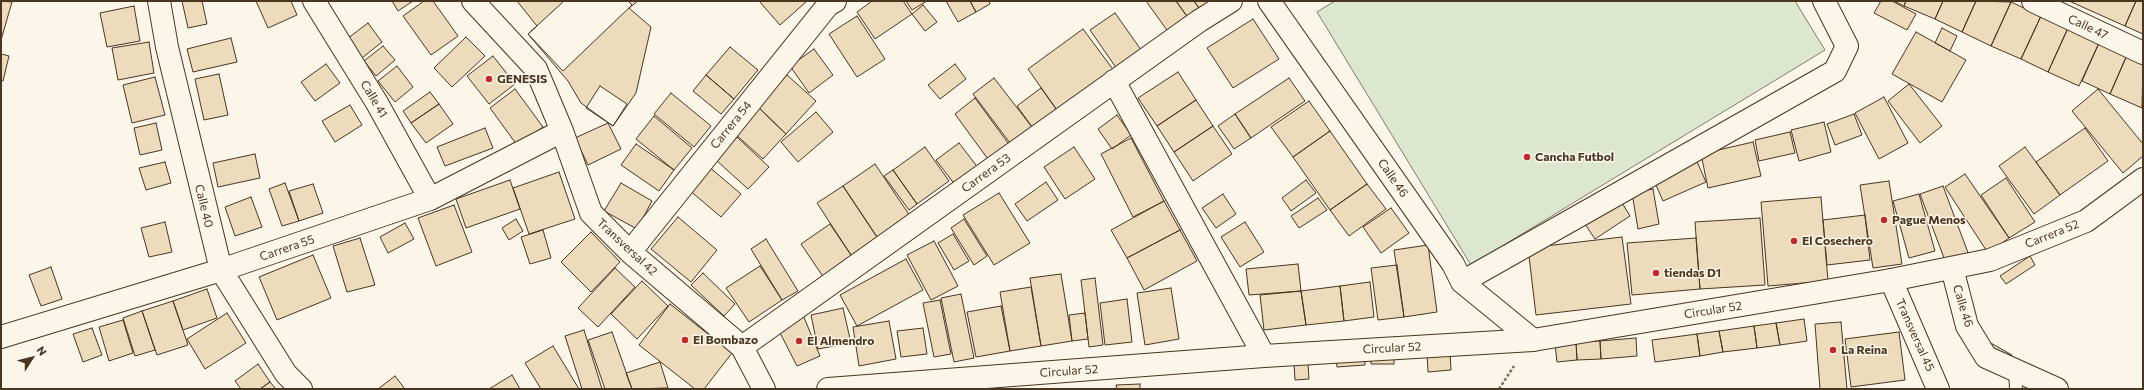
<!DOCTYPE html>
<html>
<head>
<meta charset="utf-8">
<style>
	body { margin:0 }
	#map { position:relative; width:2144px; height:390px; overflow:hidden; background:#fbf6e9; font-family:Commissioner,sans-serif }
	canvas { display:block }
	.frame { position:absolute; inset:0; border:2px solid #4a3520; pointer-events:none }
	.north { position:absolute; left:12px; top:338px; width:40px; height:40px; -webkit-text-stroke:3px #fbf6e9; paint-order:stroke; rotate:54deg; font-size:11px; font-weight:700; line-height:16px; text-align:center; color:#4a3520 }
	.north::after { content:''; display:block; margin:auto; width:14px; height:18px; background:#4a3520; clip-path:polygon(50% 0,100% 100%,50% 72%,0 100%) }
</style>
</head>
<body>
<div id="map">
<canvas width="2144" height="390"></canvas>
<div class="frame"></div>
<div class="north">N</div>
</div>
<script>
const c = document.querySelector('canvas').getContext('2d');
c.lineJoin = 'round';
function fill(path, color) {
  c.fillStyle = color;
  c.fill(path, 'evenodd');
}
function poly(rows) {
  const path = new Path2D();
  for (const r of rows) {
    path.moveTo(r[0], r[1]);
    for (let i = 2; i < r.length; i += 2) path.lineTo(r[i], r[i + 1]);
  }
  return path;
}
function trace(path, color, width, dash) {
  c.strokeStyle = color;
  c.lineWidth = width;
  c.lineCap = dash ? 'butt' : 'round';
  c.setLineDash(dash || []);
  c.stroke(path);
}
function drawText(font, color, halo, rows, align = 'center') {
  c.font = font + ' Commissioner,sans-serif';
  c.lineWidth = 3;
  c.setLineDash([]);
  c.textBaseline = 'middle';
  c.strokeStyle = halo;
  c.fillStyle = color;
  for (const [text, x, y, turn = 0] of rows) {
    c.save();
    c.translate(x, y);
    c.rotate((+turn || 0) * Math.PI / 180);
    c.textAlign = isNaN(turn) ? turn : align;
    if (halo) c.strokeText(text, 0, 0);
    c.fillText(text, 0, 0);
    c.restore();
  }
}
const green = poly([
	[1335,1,1795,1,1825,50,1471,265,1317,12,1335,1]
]);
const building = poly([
	[1,1,12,2,1,40,1,1],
	[182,1,202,1,207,24,188,28,182,1],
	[256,1,291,1,297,15,268,28,256,1],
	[392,1,413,1,398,11,392,1],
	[424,1,433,1,458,36,431,55,403,16,424,1],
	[517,1,638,1,629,8,651,27,636,93,613,126,581,103,568,81,528,34,537,26,517,1],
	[564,1,628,1,632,5,563,71,528,34,564,1],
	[759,1,807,1,780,25,759,1],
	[872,1,903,1,912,14,875,39,857,12,872,1],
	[906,1,927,1,912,10,906,1],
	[946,1,970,1,976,12,958,22,946,1],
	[970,1,989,1,990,4,976,12,970,1],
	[1146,1,1176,1,1189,19,1169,33,1146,1],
	[1176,1,1194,1,1201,11,1189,19,1176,1],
	[1194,1,1215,1,1201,11,1194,1],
	[1881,1,1892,1,1916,14,1907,30,1874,13,1881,1],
	[1894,1,1906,1,1904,6,1894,1],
	[1906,1,1943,1,1935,19,1904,6,1906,1],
	[1943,1,1976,1,1962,32,1935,19,1943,1],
	[1976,1,2011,2,1991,46,1962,32,1976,1],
	[2069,1,2136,1,2125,26,2069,1],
	[2136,1,2143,1,2143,34,2125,26,2136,1],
	[2011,2,2041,16,2021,59,1991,46,2011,2],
	[923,5,937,22,925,31,912,14,923,5],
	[134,6,140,41,107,47,100,13,134,6],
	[1115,13,1144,54,1119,72,1090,30,1115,13],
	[857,16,885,59,857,77,829,34,857,16],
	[2041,16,2068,28,2048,72,2021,59,2041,16],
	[1253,19,1279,59,1233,88,1207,48,1253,19],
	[368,23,382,42,362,58,347,39,368,23],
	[1942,28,1957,36,1950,51,1935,43,1942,28],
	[2068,28,2099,43,2079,86,2048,72,2068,28],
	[1083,29,1115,72,1059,113,1028,69,1083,29],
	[1916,32,1966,60,1942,102,1892,74,1916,32],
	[466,37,485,56,452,87,434,68,466,37],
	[231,38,237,62,193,72,187,49,231,38],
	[149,42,154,73,118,80,112,48,149,42],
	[2099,43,2127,55,2110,94,2082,81,2099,43],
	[383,46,395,60,376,76,364,61,383,46],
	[730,47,758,70,734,99,706,75,730,47],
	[814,49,833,75,809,93,790,66,814,49],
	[1,54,9,56,3,81,1,80,1,54],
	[2127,55,2143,63,2142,108,2110,94,2127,55],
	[493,56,515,84,489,104,467,76,493,56],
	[326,64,340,83,315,101,301,82,326,64],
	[955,64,966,79,940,99,928,85,955,64],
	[397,66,413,87,395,102,378,81,397,66],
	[1178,72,1196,100,1157,126,1138,98,1178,72],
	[219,74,228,115,204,120,195,79,219,74],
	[706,75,734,99,721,114,693,91,706,75],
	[787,75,816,101,786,134,758,107,787,75],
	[155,77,165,115,132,123,123,85,155,77],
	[994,78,1035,131,1013,147,973,94,994,78],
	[1289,78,1305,101,1251,138,1235,114,1289,78],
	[1909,84,1942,126,1920,143,1888,101,1909,84],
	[600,86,627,104,613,126,586,108,600,86],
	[1041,88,1059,113,1035,131,1017,106,1041,88],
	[515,89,543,127,517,145,490,108,515,89],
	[2098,89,2143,144,2143,156,2123,173,2072,111,2098,89],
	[430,92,439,104,411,123,403,111,430,92],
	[671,93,711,126,694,147,654,114,671,93],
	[1884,97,1908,143,1879,159,1855,113,1884,97],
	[975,98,1011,147,990,162,955,114,975,98],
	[1196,100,1213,126,1174,152,1157,126,1196,100],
	[1309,101,1330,131,1293,157,1271,127,1309,101],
	[439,104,453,124,426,143,411,123,439,104],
	[350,105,362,125,335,142,322,121,350,105],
	[758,107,786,134,763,159,734,133,758,107],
	[816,112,833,132,798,162,781,142,816,112],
	[1235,114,1251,138,1234,149,1218,126,1235,114],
	[1854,114,1862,135,1835,145,1827,124,1854,114],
	[1117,115,1131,135,1112,149,1098,129,1117,115],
	[654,116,692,148,674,170,636,139,654,116],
	[1824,122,1831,152,1799,161,1791,130,1824,122],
	[156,123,162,150,140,155,134,128,156,123],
	[608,123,621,149,588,165,575,138,608,123],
	[1213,126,1232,154,1193,181,1174,152,1213,126],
	[485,128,493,148,445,166,437,147,485,128],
	[2085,128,2108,161,2060,195,2036,162,2085,128],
	[1330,131,1367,184,1330,210,1293,157,1330,131],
	[1790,132,1795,153,1759,161,1755,140,1790,132],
	[737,137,769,167,748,189,716,160,737,137],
	[1131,138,1164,201,1133,217,1101,154,1131,138],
	[1753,142,1761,176,1708,188,1701,154,1753,142],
	[959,143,979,169,956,186,936,160,959,143],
	[636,144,674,170,659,191,621,165,636,144],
	[925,147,949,181,917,204,893,170,925,147],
	[1074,147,1095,179,1065,199,1044,167,1074,147],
	[2025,147,2060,195,2034,214,1999,166,2025,147],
	[255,154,260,178,218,187,213,163,255,154],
	[1695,157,1706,182,1663,201,1652,176,1695,157],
	[165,162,171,183,146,190,139,168,165,162],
	[875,164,912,219,879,240,843,186,875,164],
	[708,166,741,194,721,217,688,189,708,166],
	[893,170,917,204,909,210,884,176,893,170],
	[559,172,575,219,529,234,513,188,559,172],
	[1965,174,2009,238,1988,253,1945,187,1965,174],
	[2006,178,2035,222,2009,238,1981,195,2006,178],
	[510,180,520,209,466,228,456,199,510,180],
	[1306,180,1316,193,1291,211,1282,198,1306,180],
	[1889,181,1902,264,1873,268,1860,185,1889,181],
	[1046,182,1058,200,1027,221,1015,204,1046,182],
	[285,183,299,221,282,226,269,189,285,183],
	[621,183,652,201,637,229,604,211,621,183],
	[313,184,323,213,299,221,289,191,313,184],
	[1367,184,1386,209,1349,236,1330,210,1367,184],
	[843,186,879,240,853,258,817,203,843,186],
	[1943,186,1970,258,1947,266,1920,194,1943,186],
	[1653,189,1659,224,1638,229,1632,193,1653,189],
	[999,193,1030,243,994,265,963,215,999,193],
	[1223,194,1236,214,1216,228,1202,208,1223,194],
	[1919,194,1935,251,1909,258,1893,201,1919,194],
	[251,197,262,227,235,236,225,207,251,197],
	[1821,197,1828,281,1768,286,1761,202,1821,197],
	[1318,198,1327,210,1299,228,1291,216,1318,198],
	[1164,201,1180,230,1127,258,1111,230,1164,201],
	[1621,201,1630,216,1595,239,1585,224,1621,201],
	[454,205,472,252,436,266,418,218,454,205],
	[1391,208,1409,233,1381,253,1363,227,1391,208],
	[1865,215,1870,260,1827,265,1823,220,1865,215],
	[678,217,717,250,691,282,651,249,678,217],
	[1760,218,1765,285,1700,289,1695,222,1760,218],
	[516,219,523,231,509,240,502,228,516,219],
	[964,219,987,256,974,265,951,228,964,219],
	[165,222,172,252,149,257,141,228,165,222],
	[1245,222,1264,252,1240,267,1221,237,1245,222],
	[405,223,414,239,388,253,380,237,405,223],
	[830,224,853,258,824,278,801,244,830,224],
	[543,230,551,258,530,264,521,237,543,230],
	[1180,230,1197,261,1144,290,1127,258,1180,230],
	[591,232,620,262,591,292,561,262,591,232],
	[953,234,969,261,954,270,938,243,953,234],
	[1622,237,1631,304,1536,315,1528,248,1622,237],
	[360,238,375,285,347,292,333,246,360,238],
	[1696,238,1700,289,1632,295,1627,243,1696,238],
	[766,239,798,291,782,300,751,249,766,239],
	[934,241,958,286,931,300,907,255,934,241],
	[1428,245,1437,312,1404,317,1394,250,1428,245],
	[313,255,331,298,277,320,259,277,313,255],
	[2030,256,2035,265,2006,284,2000,276,2030,256],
	[906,259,923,290,857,326,840,295,906,259],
	[1298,264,1301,291,1249,295,1246,269,1298,264],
	[1397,265,1404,317,1378,320,1371,268,1397,265],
	[760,266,782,300,749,322,726,288,760,266],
	[51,267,62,299,41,306,29,275,51,267],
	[615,268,635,287,598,327,578,308,615,268],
	[703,273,735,304,724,316,691,285,703,273],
	[1061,274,1072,341,1041,346,1030,278,1061,274],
	[1095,278,1103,345,1089,347,1081,280,1095,278],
	[642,281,668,306,637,339,611,314,642,281],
	[1370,282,1374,317,1344,321,1340,286,1370,282],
	[1340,286,1344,321,1306,325,1301,291,1340,286],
	[1031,287,1041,346,1010,351,1000,292,1031,287],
	[1171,288,1179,339,1145,345,1137,293,1171,288],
	[207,289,217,318,183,330,173,301,207,289],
	[1301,291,1306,325,1264,330,1260,295,1301,291],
	[961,294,974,358,954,362,941,298,961,294],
	[1127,299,1132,342,1105,345,1100,303,1127,299],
	[940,300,951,354,934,357,923,303,940,300],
	[173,301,188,345,157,355,142,311,173,301],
	[670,304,732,353,704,389,695,389,639,345,670,304],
	[1001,306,1010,351,976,357,967,312,1001,306],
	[843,308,851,343,818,349,811,315,843,308],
	[142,311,155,350,135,356,123,318,142,311],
	[227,313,246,343,205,369,187,339,227,313],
	[1085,313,1088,339,1072,341,1069,315,1085,313],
	[803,315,820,356,797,366,777,327,803,315],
	[1804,319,1807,341,1780,345,1776,323,1804,319],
	[123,320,133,353,109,361,99,327,123,320],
	[889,321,896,359,859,366,853,327,889,321],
	[1841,322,1847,389,1820,389,1815,324,1841,322],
	[1776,323,1780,345,1757,348,1754,326,1776,323],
	[1754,326,1757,348,1723,352,1719,331,1754,326],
	[92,328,102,355,83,362,73,334,92,328],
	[923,328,927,354,901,357,897,331,923,328],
	[584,330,602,389,582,389,565,336,584,330],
	[1719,331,1723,352,1700,356,1697,334,1719,331],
	[612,332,632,389,605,389,588,340,612,332],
	[1899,332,1905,380,1851,387,1845,339,1899,332],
	[1697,334,1700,356,1655,362,1652,340,1697,334],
	[1636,338,1637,356,1601,359,1600,341,1636,338],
	[1600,341,1601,359,1577,360,1576,342,1600,341],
	[1576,342,1577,360,1557,362,1555,344,1576,342],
	[1989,342,2012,355,2008,362,1985,350,1989,342],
	[553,346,579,389,541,389,525,363,553,346],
	[1450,351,1451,370,1428,372,1427,352,1450,351],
	[1371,354,1394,354,1394,364,1371,364,1371,354],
	[1365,356,1365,365,1337,367,1336,359,1365,356],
	[660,362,668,388,632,389,626,373,660,362],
	[1308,363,1309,379,1295,380,1294,364,1308,363],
	[258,364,270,382,260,389,241,389,235,381,258,364],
	[512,375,520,389,489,389,512,375],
	[395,376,405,389,378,389,395,376],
	[270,382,276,389,260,389,270,382],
	[1140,384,1140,389,1117,389,1116,385,1140,384]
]);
const path = poly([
	[1499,389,1514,366]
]);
const lane = poly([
	[2015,370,2016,389]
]);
const street = poly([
	[159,1,167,47,221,270,286,374,301,389],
	[314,1,377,103,430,199],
	[473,1,536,69,562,131,591,213,630,252,742,347,764,389],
	[1269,1,1453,264,1462,282,1533,340],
	[2033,1,2143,53],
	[1114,81,1264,356],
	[630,252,828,5,835,1],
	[1952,268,1967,326,1986,357,2057,389],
	[1891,280,1938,389],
	[1462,282,1835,71,1847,46,1824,1],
	[1,337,221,270,430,199,562,131],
	[742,347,1199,21,1231,1]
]);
const secondary = poly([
	[828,389,1264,356,1533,340,1891,280,1990,260,2086,221,2143,179]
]);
const markers = [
	[489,79,4,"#c62828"],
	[1527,157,4,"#c62828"],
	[1884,220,4,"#c62828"],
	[1794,241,4,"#c62828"],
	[1656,273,4,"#c62828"],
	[685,340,4,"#c62828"],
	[799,341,4,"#c62828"],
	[1833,350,4,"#c62828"]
];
const streetNames = [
	["Calle 47",2088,27,25],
	["Calle 41",374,99,59],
	["Carrera 54",731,125,-51],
	["Carrera 53",986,173,-36],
	["Calle 46",1393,178,55],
	["Calle 40",204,206,76],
	["Carrera 52",2052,234,-22],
	["Transversal 42",627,247,43],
	["Carrera 55",287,248,-19],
	["Calle 46",1963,306,73],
	["Circular 52",1713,310,-9],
	["Transversal 45",1915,335,66],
	["Circular 52",1392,348,-3],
	["Circular 52",1069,371,-4]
];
const poiNames = [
	["GENESIS",497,79],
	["Cancha Futbol",1535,157],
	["Pague Menos",1892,220],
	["El Cosechero",1802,241],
	["tiendas D1",1664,273],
	["El Bombazo",693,340],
	["El Almendro",807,341],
	["La Reina",1841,350]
];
fill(green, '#dce7d0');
trace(green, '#887966', 1);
fill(building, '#ecdcbc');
trace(building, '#4a3520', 1);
trace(lane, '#4a3520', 14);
trace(street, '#4a3520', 24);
trace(secondary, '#4a3520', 24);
trace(path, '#7f6f5c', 2.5, [3, 2]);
trace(lane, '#fbf6e9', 12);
trace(street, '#fbf6e9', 22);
trace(secondary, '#fbf6e9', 22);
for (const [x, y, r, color] of markers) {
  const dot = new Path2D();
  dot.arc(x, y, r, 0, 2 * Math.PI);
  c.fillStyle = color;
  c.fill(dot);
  trace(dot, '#fbf6e9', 1.5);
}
drawText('12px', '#4a3520', '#fbf6e9', streetNames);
drawText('bold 12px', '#4a3520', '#fbf6e9', poiNames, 'left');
</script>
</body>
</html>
